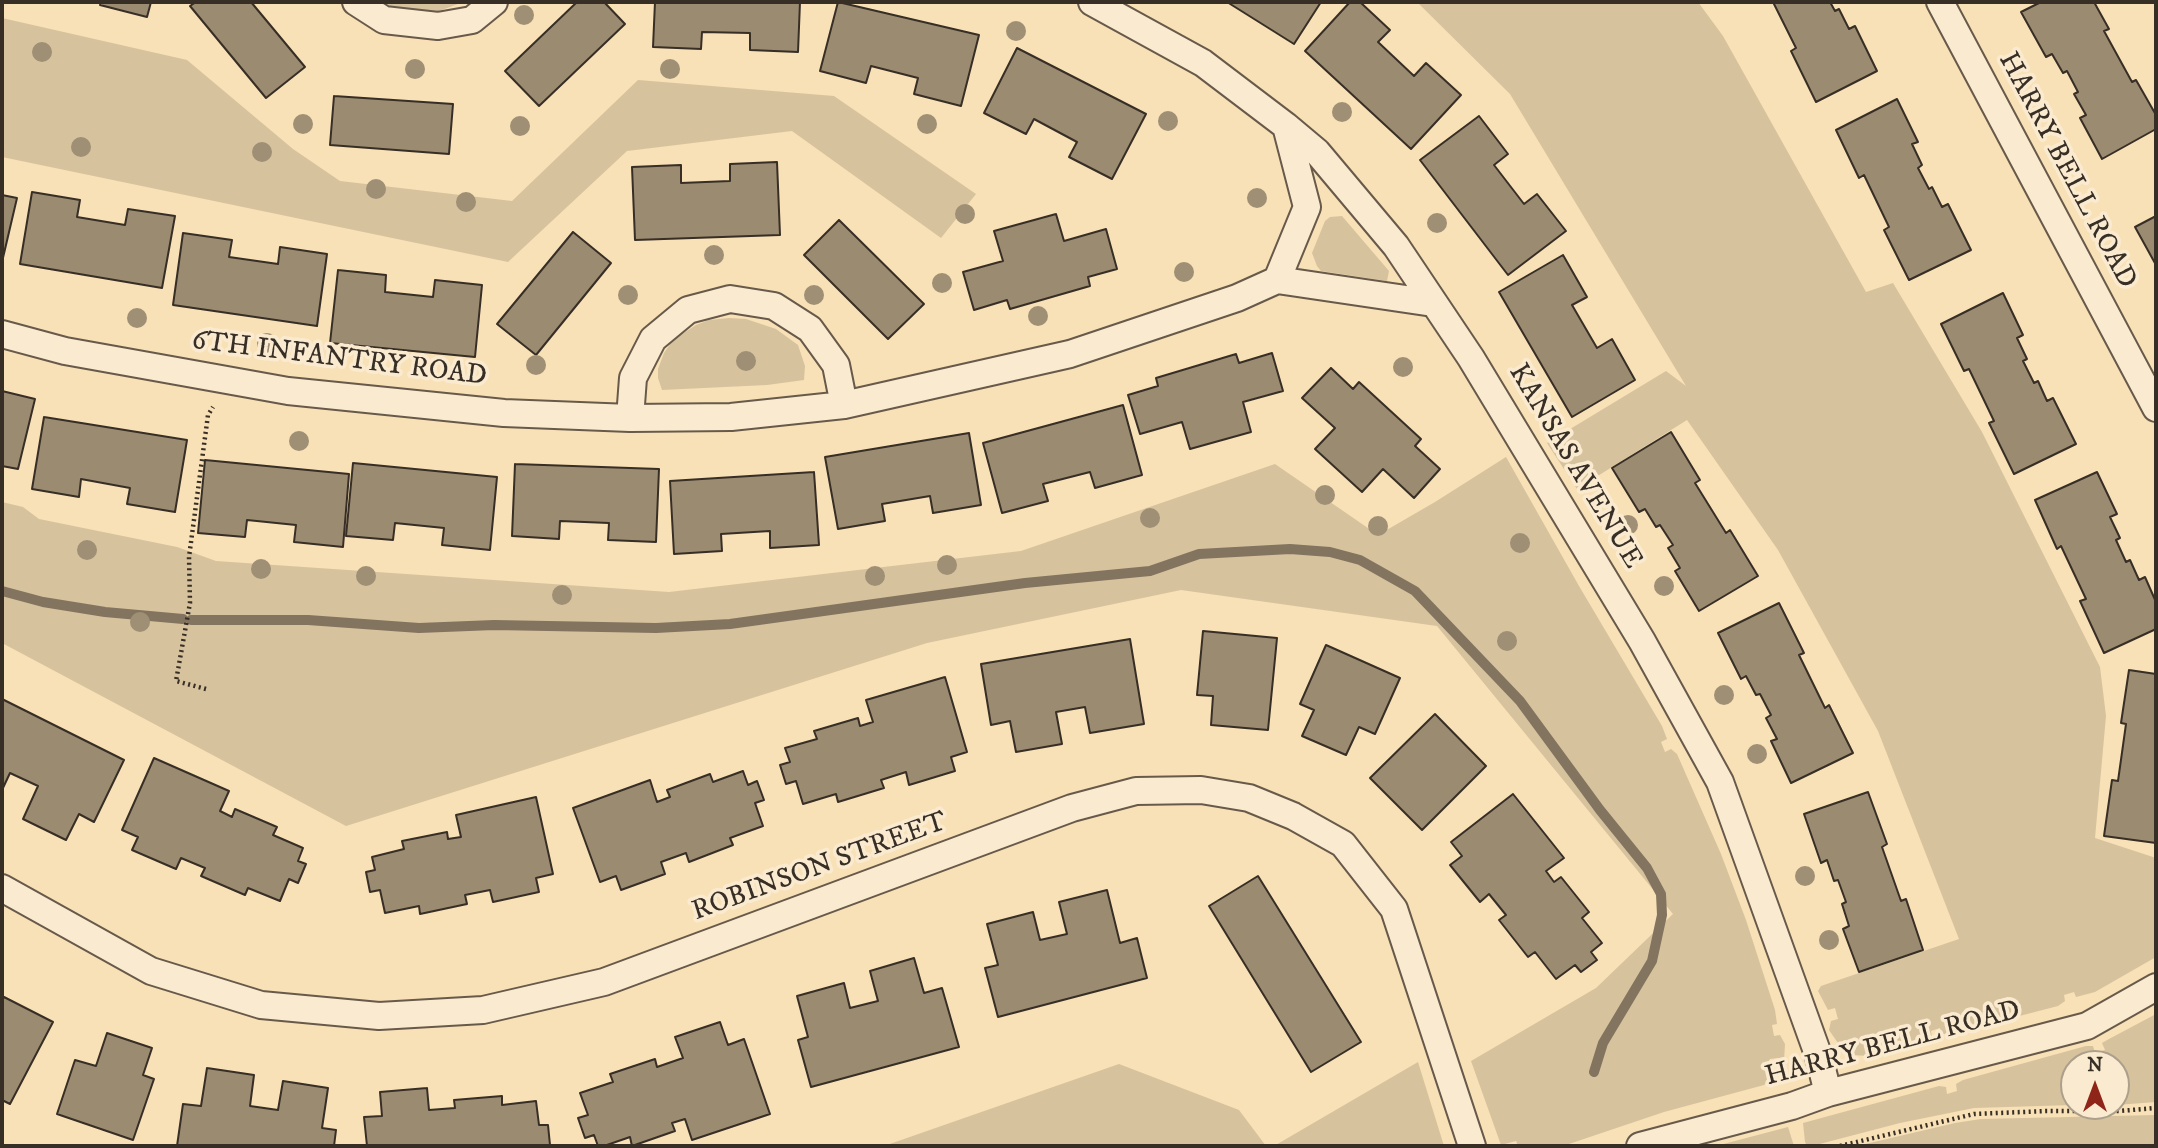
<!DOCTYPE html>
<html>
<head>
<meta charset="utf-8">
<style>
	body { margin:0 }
	#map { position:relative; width:2158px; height:1148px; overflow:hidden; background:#f8e0b7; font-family:"IM FELL DW Pica",serif }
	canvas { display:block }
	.frame { position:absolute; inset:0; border:4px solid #372e25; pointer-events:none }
	.north { position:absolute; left:2060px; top:1050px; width:70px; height:70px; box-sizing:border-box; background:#faebd0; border:2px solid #ac9f8c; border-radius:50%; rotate:0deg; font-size:19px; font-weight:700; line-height:28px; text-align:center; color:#372e25 }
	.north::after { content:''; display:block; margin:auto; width:24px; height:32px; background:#8f2418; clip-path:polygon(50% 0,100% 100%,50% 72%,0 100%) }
</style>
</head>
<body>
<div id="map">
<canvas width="2158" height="1148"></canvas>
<div class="frame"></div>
<div class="north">N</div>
</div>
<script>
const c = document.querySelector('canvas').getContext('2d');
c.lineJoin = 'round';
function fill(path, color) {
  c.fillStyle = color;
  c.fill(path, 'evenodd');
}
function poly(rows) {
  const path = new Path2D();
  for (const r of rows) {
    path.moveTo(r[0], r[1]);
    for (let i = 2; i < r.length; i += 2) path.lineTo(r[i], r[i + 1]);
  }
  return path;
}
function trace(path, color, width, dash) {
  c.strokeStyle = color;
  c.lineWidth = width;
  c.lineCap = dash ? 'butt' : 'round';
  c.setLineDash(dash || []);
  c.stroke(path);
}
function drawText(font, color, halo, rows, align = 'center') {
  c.font = font + ' "IM FELL DW Pica",serif';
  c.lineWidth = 7;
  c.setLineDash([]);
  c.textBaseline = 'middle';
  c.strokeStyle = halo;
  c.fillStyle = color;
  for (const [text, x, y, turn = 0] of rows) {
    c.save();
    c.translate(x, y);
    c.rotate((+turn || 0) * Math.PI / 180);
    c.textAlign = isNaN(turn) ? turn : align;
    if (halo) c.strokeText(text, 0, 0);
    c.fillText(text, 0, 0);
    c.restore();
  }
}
const green = poly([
	[377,2,463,2,434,13,400,11],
	[1417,2,1698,2,1723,36,1866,292,1893,283,1982,432,2100,667,2106,716,2095,838,2156,858,2156,957,2095,992,2076,997,2074,992,2064,995,2065,1001,2058,1006,1950,1034,1941,1034,1940,1028,1931,1031,1932,1038,1926,1042,1869,1056,1852,1055,1840,1046,1829,1030,1831,1021,1838,1019,1835,1008,1828,1010,1818,991,1821,986,1959,939,1878,731,1778,550,1687,420,1577,489,1547,443,1666,371,1686,386,1510,94],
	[2,18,187,60,293,149,340,181,512,201,638,80,834,96,976,194,941,238,792,131,627,151,508,262,2,157],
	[1342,216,1389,271,1387,281,1321,271,1317,266,1312,253,1325,221,1330,217],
	[729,318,746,319,776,329,798,345,805,366,804,380,767,385,662,390,658,378,658,369,664,353,673,340,696,325,709,320],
	[1506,457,1579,586,1662,726,1667,739,1661,742,1665,752,1671,749,1677,754,1721,854,1746,920,1775,1010,1777,1024,1772,1025,1774,1036,1780,1035,1785,1044,1784,1061,1778,1058,1770,1059,1766,1066,1768,1074,1774,1077,1764,1085,1664,1112,1563,1146,1518,1146,1516,1141,1501,1145,1471,1061,1596,988,1673,914,1437,626,1181,590,927,643,346,826,2,643,2,502,23,507,39,519,177,547,216,561,669,592,1021,551,1275,464,1378,535,1435,502],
	[2156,1014,2156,1102,2116,1105,2116,1064,2074,1064,2074,1105,1974,1108,1900,1123,1812,1146,1807,1146,1805,1142,1803,1123,1939,1086,1946,1087,1947,1094,1957,1091,1956,1084,1963,1080,2086,1046,2093,1046,2095,1053,2105,1050,2102,1043,2109,1039],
	[1418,1062,1444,1146,1274,1146],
	[1119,1064,1239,1110,1266,1146,884,1146],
	[2156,1115,2156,1146,1857,1146,1955,1123,1981,1119],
	[1788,1127,1794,1146,1716,1146]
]);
const stream = poly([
	[2,591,43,602,105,612,183,619],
	[191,620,308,620,419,628,494,625,656,628,730,624,1025,583,1150,571,1199,554,1290,549,1330,552,1360,560,1415,591,1520,701,1600,810,1647,868,1661,894,1662,915,1652,961,1603,1043,1594,1072]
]);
const building = poly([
	[101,2,151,2,147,17,100,5,101,2],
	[196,2,251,2,305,67,266,98,190,6,196,2],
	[577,2,604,2,625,24,539,106,505,71,577,2],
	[655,2,800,2,798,52,750,50,750,33,702,32,701,49,653,47,655,2],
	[838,2,979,35,961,106,914,94,918,78,871,66,866,83,820,71,838,2],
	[1227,2,1321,2,1294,44,1227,2],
	[1350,2,1360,2,1390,30,1378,42,1414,76,1426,63,1461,95,1411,149,1305,51,1350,2],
	[1773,2,1830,2,1835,11,1839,9,1849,29,1855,26,1877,71,1816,102,1791,51,1796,48,1773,2],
	[2041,2,2094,2,2109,29,2104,31,2132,82,2136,80,2156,115,2156,129,2102,159,2080,118,2086,115,2074,94,2078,92,2067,71,2063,73,2052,54,2046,57,2021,12,2041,2],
	[1017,48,1146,114,1112,179,1069,157,1077,142,1034,119,1026,134,984,113,1017,48],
	[334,96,453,104,449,154,330,145,334,96],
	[1897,99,1918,142,1912,144,1922,165,1918,168,1929,189,1932,187,1942,207,1948,204,1971,250,1909,280,1884,230,1889,227,1864,175,1859,178,1836,130,1897,99],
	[1479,116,1508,154,1494,165,1524,204,1537,194,1566,231,1508,275,1420,160,1479,116],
	[777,162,780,235,635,240,632,167,681,165,681,183,730,181,730,164,777,162],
	[32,192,80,200,77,217,125,225,128,209,175,216,162,288,20,264,32,192],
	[2,195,17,198,2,262,2,195],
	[1056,214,1064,241,1106,229,1117,269,1088,277,1090,286,1010,309,1007,300,974,310,963,272,1003,261,994,231,1056,214],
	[2156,216,2156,265,2135,227,2156,216],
	[839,220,924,304,888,339,804,255,839,220],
	[573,232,611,263,536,355,497,324,573,232],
	[183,233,232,240,229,257,278,264,280,247,327,254,317,326,173,305,183,233],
	[1563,255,1587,297,1572,305,1597,348,1612,339,1635,380,1572,417,1499,292,1563,255],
	[338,270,386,275,385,292,433,297,435,280,482,285,475,357,330,343,338,270],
	[2003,293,2023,335,2017,338,2027,359,2023,361,2034,383,2038,381,2047,401,2053,398,2076,444,2014,474,1989,423,1994,421,1969,369,1964,371,1941,324,2003,293],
	[1272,353,1283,391,1243,402,1251,432,1190,449,1182,422,1140,434,1128,395,1158,386,1156,378,1236,354,1239,363,1272,353],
	[1331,368,1353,389,1359,382,1421,439,1415,446,1440,469,1414,498,1383,469,1362,492,1315,449,1335,428,1302,398,1331,368],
	[2,391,35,399,18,469,2,466,2,391],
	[1123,405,1142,475,1095,488,1090,472,1043,484,1048,501,1002,513,983,443,1123,405],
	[44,417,187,440,175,512,127,504,130,488,81,479,79,497,32,489,44,417],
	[1671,432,1700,480,1695,483,1726,533,1730,530,1758,576,1699,611,1675,571,1680,568,1668,548,1673,545,1660,525,1656,527,1645,509,1639,512,1612,468,1671,432],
	[969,433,981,505,933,513,930,496,882,504,885,521,838,529,825,457,969,433],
	[205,460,349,474,343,547,294,542,296,525,247,520,245,537,198,533,205,460],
	[353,463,497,477,490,550,442,545,444,528,395,523,393,540,346,536,353,463],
	[515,464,659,469,656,542,608,540,609,523,560,521,559,539,512,536,515,464],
	[814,472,819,545,770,548,770,531,721,534,722,551,674,554,670,481,814,472],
	[2097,472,2117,514,2110,517,2120,538,2116,540,2126,562,2130,560,2139,580,2145,577,2156,602,2156,629,2104,653,2080,601,2086,599,2061,546,2057,549,2035,500,2097,472],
	[1779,603,1804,653,1799,655,1825,708,1829,705,1853,753,1791,783,1771,741,1777,739,1766,718,1771,715,1760,694,1756,695,1746,676,1741,679,1718,633,1779,603],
	[1203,631,1277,638,1268,730,1211,725,1213,696,1197,695,1203,631],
	[1130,639,1144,724,1090,733,1085,707,1056,712,1062,744,1016,752,1010,721,991,725,981,664,1130,639],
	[1326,645,1400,678,1375,734,1359,727,1346,755,1302,736,1314,710,1300,704,1326,645],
	[2129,670,2156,674,2156,843,2104,836,2112,780,2118,781,2126,724,2121,723,2129,670],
	[945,677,967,752,951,757,955,771,909,785,906,772,881,780,884,788,838,802,836,794,803,804,796,781,786,784,780,765,790,762,785,748,817,739,814,731,858,718,860,726,873,722,866,700,945,677],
	[2,699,124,760,94,822,79,814,66,840,23,819,38,786,10,773,2,790,2,699],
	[1435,714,1486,766,1422,830,1370,778,1435,714],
	[154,758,229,791,220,811,232,817,235,809,277,827,273,835,303,848,298,861,306,864,298,883,289,879,280,901,248,888,245,895,201,876,205,868,181,858,176,869,132,850,138,837,122,830,154,758],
	[743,771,748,785,757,781,764,800,755,803,763,826,730,838,733,845,689,862,686,853,661,862,665,874,621,890,616,876,600,882,573,808,650,780,657,802,670,797,667,790,710,774,713,782,743,771],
	[1868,792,1887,844,1882,847,1901,901,1906,899,1923,950,1859,972,1843,929,1849,926,1842,904,1846,902,1838,880,1834,881,1827,860,1821,863,1804,814,1868,792],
	[1513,794,1564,858,1546,871,1554,882,1561,877,1589,912,1582,918,1602,943,1591,952,1597,960,1581,972,1575,965,1556,979,1535,952,1528,957,1499,920,1506,915,1489,894,1480,902,1450,865,1462,856,1451,842,1513,794],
	[536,797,553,874,536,878,539,892,493,902,490,890,465,895,467,904,420,914,419,906,385,913,380,890,370,892,366,872,375,870,372,857,404,849,402,841,447,832,448,839,461,837,456,815,536,797],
	[1258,876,1361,1042,1311,1072,1209,906,1258,876],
	[1107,890,1120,943,1137,938,1147,978,998,1017,985,968,998,965,987,924,1033,912,1040,940,1067,934,1059,902,1107,890],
	[914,958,924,993,942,988,959,1047,811,1087,798,1040,808,1037,797,996,844,983,850,1008,878,1001,870,971,914,958],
	[4,997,53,1022,10,1104,2,1100,2,1001,4,997],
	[720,1022,728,1045,744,1039,770,1114,692,1140,685,1119,672,1123,675,1131,632,1146,630,1137,604,1146,598,1146,594,1135,585,1138,578,1118,588,1115,580,1093,613,1082,610,1074,655,1059,657,1067,683,1058,675,1037,720,1022],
	[107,1033,152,1048,143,1075,154,1079,133,1140,57,1114,75,1060,96,1066,107,1033],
	[207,1068,254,1075,250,1106,278,1110,283,1081,328,1088,322,1128,336,1130,334,1146,177,1146,183,1104,201,1106,207,1068],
	[427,1088,429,1110,455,1108,454,1100,502,1096,502,1105,536,1101,539,1125,548,1125,550,1145,367,1146,364,1117,382,1116,380,1092,427,1088]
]);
const path = poly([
	[206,689,176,681,190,603,189,557,208,415,213,407],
	[1840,1146,1974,1114,2047,1111,2119,1111,2156,1108]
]);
const street = poly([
	[356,2,384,20,438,26,472,20,494,2],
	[1092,2,1203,63,1286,126,1317,152,1396,246,1471,358,1642,641,1720,782,1819,1057,1828,1093],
	[1940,2,2156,408],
	[1277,280,1307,207,1286,126],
	[2,334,65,351,288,391,504,413,630,418,731,417,844,405,1070,354,1237,298,1277,280,1433,303],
	[630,418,633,378,653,339,688,310,730,299,774,306,810,329,836,365,844,405],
	[2,888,151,971,261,1005,379,1016,483,1010,604,982,1072,808,1136,791,1201,790,1249,798,1293,816,1343,844,1394,909,1472,1146],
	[1640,1146,1792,1106,1828,1093,2087,1026,2156,987]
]);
const trees = [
	[524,15],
	[1016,31],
	[42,52],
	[415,69],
	[670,69],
	[1342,112],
	[1168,121],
	[303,124],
	[927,124],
	[520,126],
	[81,147],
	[262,152],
	[376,189],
	[1257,198],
	[466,202],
	[965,214],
	[1437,223],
	[714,255],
	[1184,272],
	[942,283],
	[628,295],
	[814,295],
	[1038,316],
	[137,318],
	[267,343],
	[746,361],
	[536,365],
	[1403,367],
	[299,441],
	[1325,495],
	[1150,518],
	[1628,525],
	[1378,526],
	[1520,543],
	[87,550],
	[947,565],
	[261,569],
	[366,576],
	[875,576],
	[1664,586],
	[562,595],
	[140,622],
	[1507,641],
	[1724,695],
	[1757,754],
	[1805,876],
	[1829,940]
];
const streetNames = [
	["HARRY BELL ROAD",2066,171,62],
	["6TH INFANTRY ROAD",339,360,7],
	["KANSAS AVENUE",1574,467,59],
	["ROBINSON STREET",820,868,-20],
	["HARRY BELL ROAD",1893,1045,-15]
];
fill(green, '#d7c29e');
trace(stream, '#83745f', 10);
fill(building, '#9b8b71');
trace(building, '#372e25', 2);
trace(street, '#675a4a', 30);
trace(path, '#372e25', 4.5, [2, 3.5]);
trace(street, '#faebd0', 26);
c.fillStyle = '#9f8f74';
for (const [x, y] of trees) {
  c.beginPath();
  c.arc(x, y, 10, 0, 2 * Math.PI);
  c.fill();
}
drawText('28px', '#372e25', '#faebd0', streetNames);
</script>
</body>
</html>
